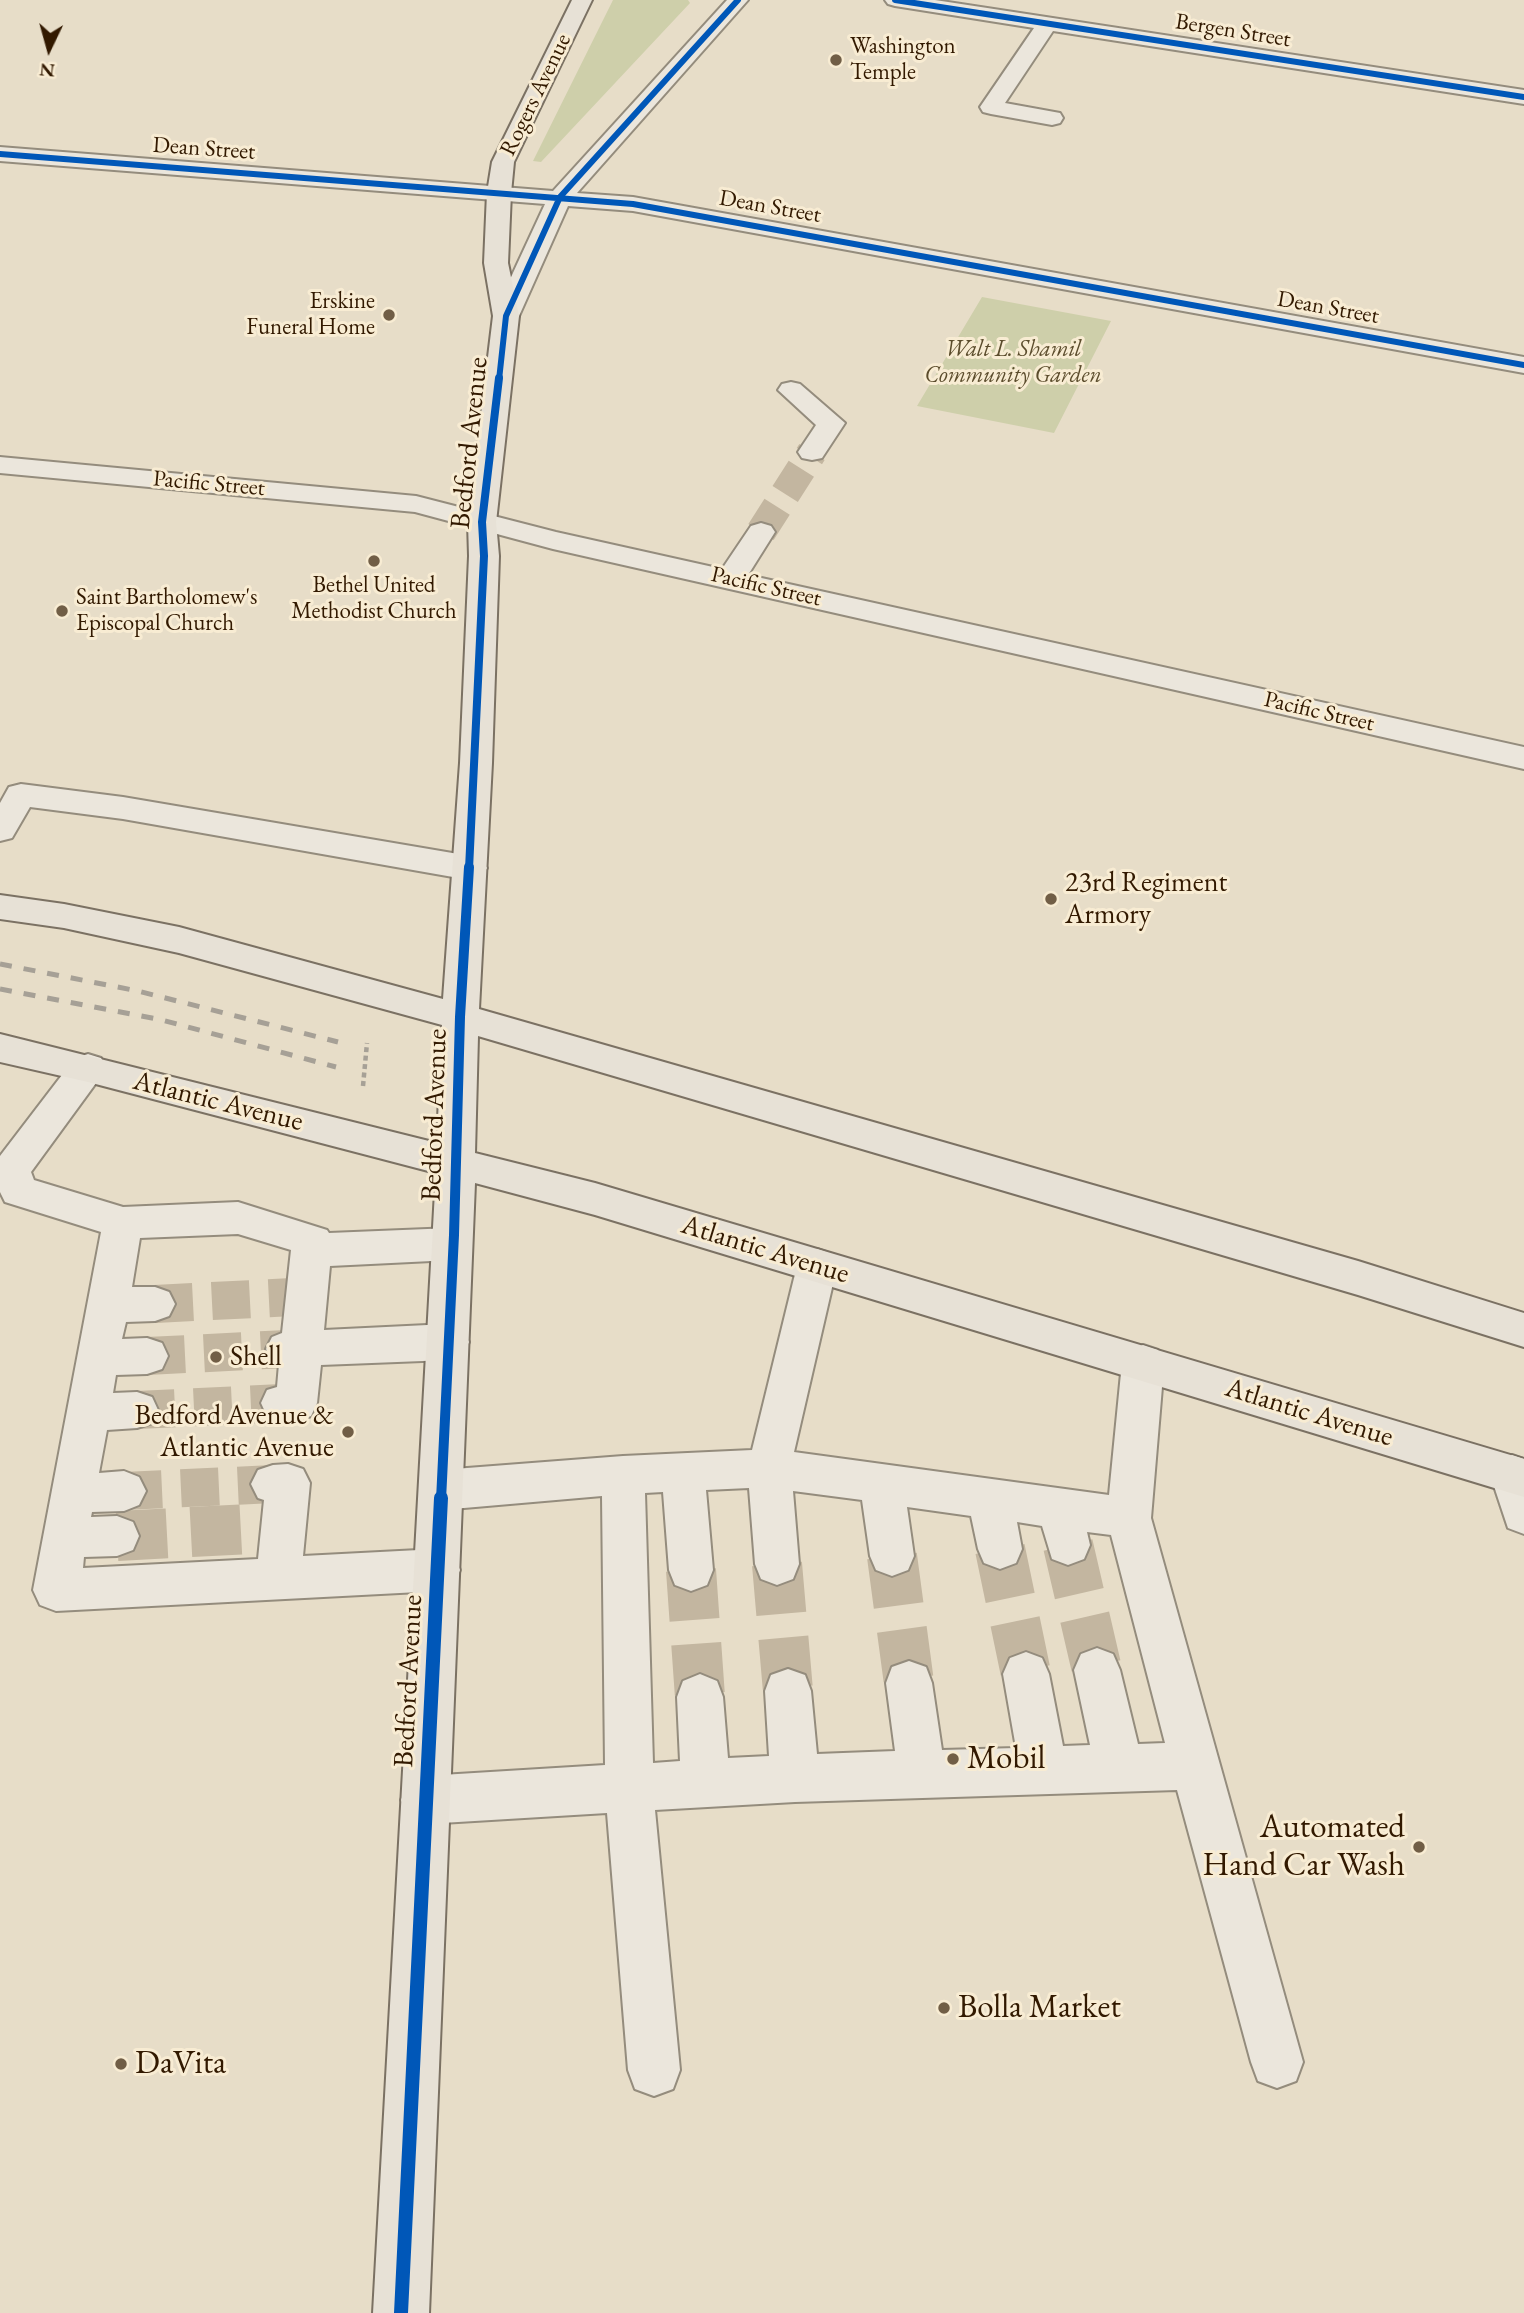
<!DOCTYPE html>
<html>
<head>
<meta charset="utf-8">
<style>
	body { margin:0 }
	#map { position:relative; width:1524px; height:2313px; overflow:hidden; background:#e7ddc8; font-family:"EB Garamond",serif }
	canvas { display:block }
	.north { position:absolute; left:14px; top:14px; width:70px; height:70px; -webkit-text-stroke:5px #f8ecd3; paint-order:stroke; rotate:185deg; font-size:19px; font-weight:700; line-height:28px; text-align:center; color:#321900 }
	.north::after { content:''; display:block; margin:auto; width:24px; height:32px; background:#321900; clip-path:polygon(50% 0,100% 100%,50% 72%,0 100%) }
</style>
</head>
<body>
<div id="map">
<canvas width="1524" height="2313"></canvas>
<div class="north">N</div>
</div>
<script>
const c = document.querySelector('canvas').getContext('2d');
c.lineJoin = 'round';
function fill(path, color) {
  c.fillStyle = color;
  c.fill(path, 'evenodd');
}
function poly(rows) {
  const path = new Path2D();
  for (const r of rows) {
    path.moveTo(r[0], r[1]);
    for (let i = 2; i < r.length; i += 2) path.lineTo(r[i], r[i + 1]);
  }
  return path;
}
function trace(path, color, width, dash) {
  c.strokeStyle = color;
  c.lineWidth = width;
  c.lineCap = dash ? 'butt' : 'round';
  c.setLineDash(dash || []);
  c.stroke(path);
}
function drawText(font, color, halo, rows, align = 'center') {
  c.font = font + ' "EB Garamond",serif';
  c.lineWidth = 6;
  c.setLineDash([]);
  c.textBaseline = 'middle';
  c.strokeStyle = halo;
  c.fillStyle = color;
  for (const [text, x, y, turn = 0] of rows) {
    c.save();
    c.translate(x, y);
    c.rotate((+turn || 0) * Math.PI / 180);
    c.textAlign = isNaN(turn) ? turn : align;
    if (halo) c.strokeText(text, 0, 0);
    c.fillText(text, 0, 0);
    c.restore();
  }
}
const green = poly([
	[613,0,688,0,690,3,541,162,533,161],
	[982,297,1111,321,1054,433,917,406]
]);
const minorTunnelFar2 = poly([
	[761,532,812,452]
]);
const minorTunnelFar1 = poly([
	[155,1304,292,1297],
	[147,1356,287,1349],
	[137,1410,282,1403],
	[124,1491,273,1484]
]);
const minorTunnel = poly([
	[117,1536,268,1528],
	[1068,1545,1097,1670],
	[1000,1549,1026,1674],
	[892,1556,909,1683],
	[777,1564,788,1691],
	[691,1570,700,1697]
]);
const path = poly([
	[363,1086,367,1043]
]);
const minor = poly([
	[727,0,748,0,577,193,633,197,1524,357,1524,373,633,211,568,206,519,316,515,321,506,324,497,321,493,316,545,204,0,161,0,147,553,191,727,0],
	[885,0,935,0,1524,90,1524,104,1053,31,1005,103,1060,113,1063,118,1060,123,1052,125,991,114,983,112,980,107,1034,28,895,6,888,4,885,0],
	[791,382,800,384,845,423,822,458,812,460,802,458,798,452,816,425,778,390,782,384,791,382],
	[0,457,416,496,556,532,722,569,751,526,761,523,771,526,775,532,748,575,1524,747,1524,769,553,549,415,512,0,473,0,457],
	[21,784,123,797,470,856,482,860,487,868,482,876,470,880,123,819,30,807,12,838,0,841,0,803,9,787,21,784],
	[88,1054,101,1058,107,1068,31,1172,34,1180,123,1207,238,1202,327,1230,329,1233,452,1228,466,1232,472,1244,466,1256,452,1260,330,1266,324,1330,448,1324,463,1330,469,1342,463,1354,448,1360,321,1365,317,1403,311,1416,296,1421,282,1421,267,1416,261,1403,267,1390,277,1387,279,1364,272,1361,266,1349,272,1337,282,1333,291,1250,238,1234,140,1238,132,1287,155,1287,169,1292,175,1304,169,1316,155,1321,126,1322,122,1339,147,1338,162,1343,168,1356,162,1369,147,1374,116,1375,113,1393,137,1392,152,1397,158,1410,152,1423,137,1428,107,1430,99,1473,124,1471,139,1477,146,1491,139,1505,124,1511,92,1512,91,1517,117,1516,133,1522,139,1536,133,1550,117,1556,84,1557,83,1568,258,1559,264,1500,258,1498,251,1484,258,1470,273,1465,288,1464,303,1469,310,1483,303,1556,438,1549,454,1555,460,1570,454,1585,438,1591,56,1611,40,1605,33,1590,101,1232,5,1202,0,1192,0,1156,75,1058,88,1054],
	[817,1249,831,1254,837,1266,794,1452,1109,1495,1122,1363,1128,1350,1143,1345,1158,1350,1164,1363,1151,1518,1303,2062,1296,2081,1277,2088,1258,2081,1251,2062,1177,1790,795,1802,655,1810,680,2070,673,2089,654,2096,635,2089,628,2070,607,1813,425,1824,408,1817,401,1800,408,1783,425,1776,605,1765,602,1496,441,1510,426,1504,419,1490,426,1476,441,1470,623,1456,752,1450,797,1266,803,1254,817,1249],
	[749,1488,755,1564,761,1579,777,1585,793,1579,799,1564,793,1491,862,1500,870,1556,876,1570,892,1576,908,1570,914,1556,907,1507,971,1516,978,1549,984,1563,1000,1569,1016,1563,1022,1549,1017,1522,1042,1526,1052,1559,1068,1565,1084,1559,1090,1545,1087,1532,1111,1535,1165,1743,1138,1744,1120,1670,1113,1654,1097,1648,1081,1654,1074,1670,1090,1745,1063,1746,1049,1674,1042,1658,1026,1652,1010,1658,1003,1674,1016,1748,942,1750,932,1683,926,1667,909,1661,892,1667,886,1683,895,1751,817,1754,811,1691,805,1675,788,1669,771,1675,765,1691,769,1756,728,1758,723,1697,717,1681,700,1674,683,1681,677,1697,680,1761,653,1763,645,1493,663,1492,669,1570,675,1585,691,1591,707,1585,713,1570,706,1490,749,1488],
	[1512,1455,1524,1459,1524,1534,1508,1528,1490,1474,1497,1460,1512,1455]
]);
const major = poly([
	[572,0,592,0,514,162,511,193,508,263,519,316,496,522,499,556,492,763,479,1009,1358,1261,1524,1313,1524,1347,1358,1295,478,1036,475,1153,595,1183,1524,1459,1524,1497,595,1215,475,1183,429,2313,373,2313,436,1173,88,1082,0,1062,0,1034,437,1143,442,1025,179,953,64,928,0,919,0,895,64,904,179,927,443,999,460,763,469,556,468,522,493,316,484,263,487,193,492,162,572,0]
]);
const rail = poly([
	[0,964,138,991,338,1042],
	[0,989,162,1020,336,1067]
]);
const cyclewayFar3 = poly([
	[895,0,1524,97],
	[0,154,633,204,1524,365],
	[499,380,506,316,560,197,738,0]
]);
const cyclewayFar2 = poly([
	[469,869,484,556,482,522,499,378]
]);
const cyclewayFar1 = poly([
	[441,1500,454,1235,460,1017,469,867]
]);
const cycleway = poly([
	[401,2313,441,1498]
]);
const markers = [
	[836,60,7,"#715e46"],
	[389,315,7,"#715e46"],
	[374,561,7,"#715e46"],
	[62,611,7,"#715e46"],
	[1051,899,7,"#715e46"],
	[216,1357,7,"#715e46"],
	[348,1432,7,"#715e46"],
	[953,1759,7,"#715e46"],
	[1419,1847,7,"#715e46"],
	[944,2008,7,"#715e46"],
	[121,2064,7,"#715e46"]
];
const farStreetnames = [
	["Bergen Street",1233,31,9],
	["Rogers Avenue",536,95,-64],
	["Dean Street",204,149,4],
	["Dean Street",770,207,10],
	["Dean Street",1328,308,10],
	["Pacific Street",209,484,5],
	["Pacific Street",766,587,13],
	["Pacific Street",1319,712,13]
];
const farPoinames = [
	["Washington",850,47],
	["Temple",850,73],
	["Erskine",375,302,"right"],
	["Funeral Home",375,328,"right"],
	["Bethel United",374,586,"center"],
	["Methodist Church",374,612,"center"],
	["Saint Bartholomew's",76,598],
	["Episcopal Church",76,624]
];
const farParknames = [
	["Walt L. Shamil",1013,350],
	["Community Garden",1013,376]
];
const streetNames = [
	["Bedford Avenue",470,443,-84],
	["Atlantic Avenue",218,1102,14],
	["Bedford Avenue",435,1115,-88],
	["Atlantic Avenue",765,1250,17],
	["Atlantic Avenue",1309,1413,17],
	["Bedford Avenue",409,1681,-87]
];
const poiNames = [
	["23rd Regiment",1065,883],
	["Armory",1065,915],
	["Shell",230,1357],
	["Bedford Avenue &",334,1416,"right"],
	["Atlantic Avenue",334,1448,"right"]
];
const nearPoinames = [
	["Mobil",967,1759],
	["Automated",1405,1828,"right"],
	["Hand Car Wash",1405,1866,"right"],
	["Bolla Market",958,2008],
	["DaVita",135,2064]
];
fill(green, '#cecfaa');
trace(minorTunnelFar2, '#c3b6a0', 30, [30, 15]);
trace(minorTunnelFar1, '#c3b6a0', 38, [38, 19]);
trace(minorTunnel, '#c3b6a0', 50, [50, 24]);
trace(minor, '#948c7d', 4);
trace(major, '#7b7163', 4);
trace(path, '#a6a096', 4.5, [5, 3.5]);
fill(minor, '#ebe6dc');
fill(major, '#e7e1d6');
trace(rail, '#a6a096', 5, [12, 12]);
trace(cyclewayFar3, '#0057b8', 6);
trace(cyclewayFar2, '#0057b8', 8);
trace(cyclewayFar1, '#0057b8', 10);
trace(cycleway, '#0057b8', 14);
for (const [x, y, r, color] of markers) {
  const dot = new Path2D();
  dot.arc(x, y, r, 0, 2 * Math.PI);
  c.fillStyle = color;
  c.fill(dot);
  trace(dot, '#f8ecd3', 2.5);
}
drawText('23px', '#321900', '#f8ecd3', farStreetnames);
drawText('23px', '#321900', '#f8ecd3', farPoinames, 'left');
drawText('italic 23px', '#5b4c2c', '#f8ecd3', farParknames);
drawText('28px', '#321900', '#f8ecd3', streetNames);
drawText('28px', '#321900', '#f8ecd3', poiNames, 'left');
drawText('33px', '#321900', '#f8ecd3', nearPoinames, 'left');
</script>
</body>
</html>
